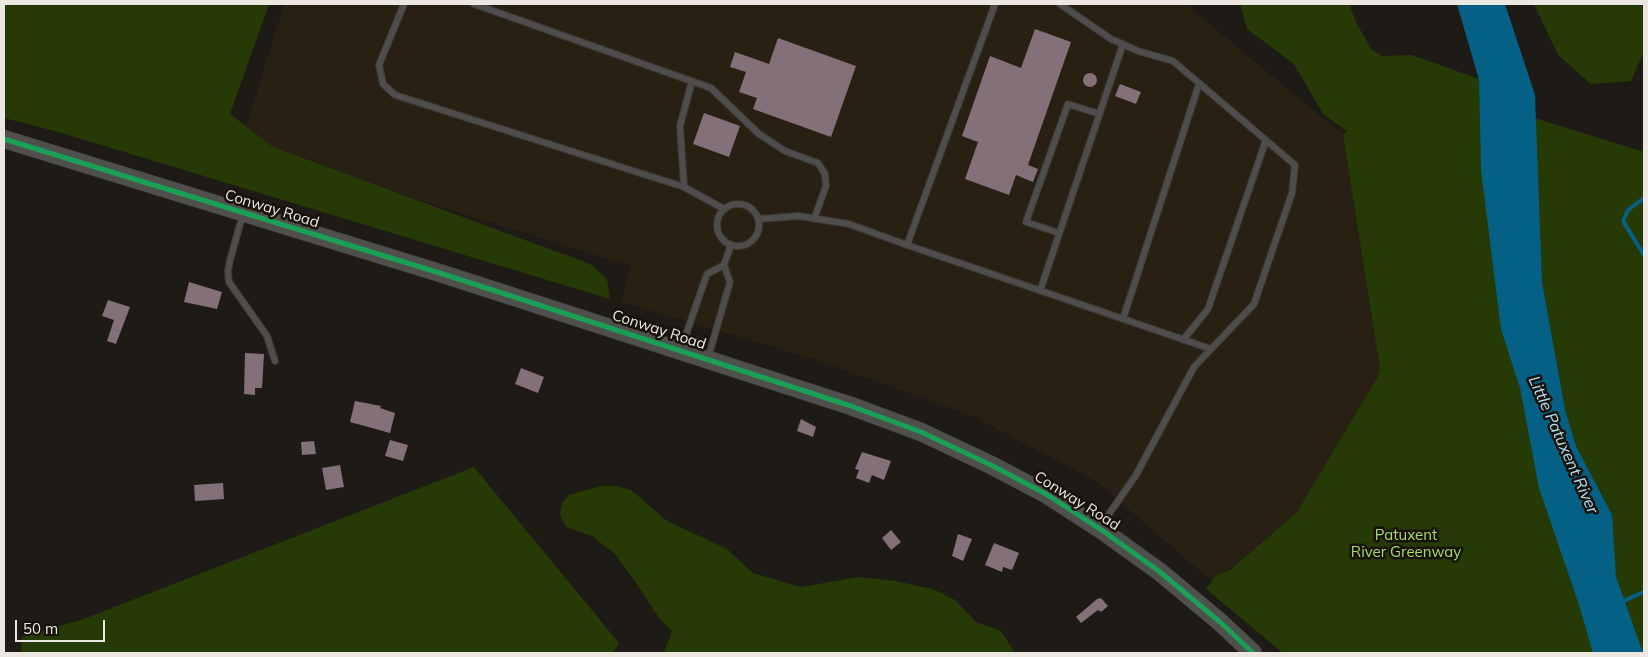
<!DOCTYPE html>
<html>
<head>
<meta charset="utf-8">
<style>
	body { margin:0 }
	#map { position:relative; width:1648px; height:657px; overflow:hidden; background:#1e1a16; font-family:Mulish,sans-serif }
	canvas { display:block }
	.frame { position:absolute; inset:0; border:5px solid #ece8e1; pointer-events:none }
	.scale { position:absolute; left:15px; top:620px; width:90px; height:22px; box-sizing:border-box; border:2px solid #ece8e1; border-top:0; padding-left:6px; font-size:15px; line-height:18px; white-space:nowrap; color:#ece8e1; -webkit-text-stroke:4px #181209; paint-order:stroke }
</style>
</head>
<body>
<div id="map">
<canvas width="1648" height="657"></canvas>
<div class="frame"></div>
<div class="scale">50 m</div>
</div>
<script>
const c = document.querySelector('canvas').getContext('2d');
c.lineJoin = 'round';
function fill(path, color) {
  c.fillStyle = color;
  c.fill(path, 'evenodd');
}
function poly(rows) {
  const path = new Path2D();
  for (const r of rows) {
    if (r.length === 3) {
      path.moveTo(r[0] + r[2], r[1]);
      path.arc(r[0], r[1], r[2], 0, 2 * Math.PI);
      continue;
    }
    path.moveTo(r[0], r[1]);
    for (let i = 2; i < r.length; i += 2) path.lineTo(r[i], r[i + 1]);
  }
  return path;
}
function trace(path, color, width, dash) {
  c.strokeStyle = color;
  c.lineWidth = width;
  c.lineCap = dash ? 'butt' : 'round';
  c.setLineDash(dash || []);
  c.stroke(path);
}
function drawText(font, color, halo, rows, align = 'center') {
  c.font = font + ' Mulish,sans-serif';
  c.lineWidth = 5;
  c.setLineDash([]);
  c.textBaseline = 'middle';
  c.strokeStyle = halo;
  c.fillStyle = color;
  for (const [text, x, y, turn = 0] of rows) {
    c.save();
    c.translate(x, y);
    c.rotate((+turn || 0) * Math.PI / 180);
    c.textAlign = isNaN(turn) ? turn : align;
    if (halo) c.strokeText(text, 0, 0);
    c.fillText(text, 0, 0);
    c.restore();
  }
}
const built = poly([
	[284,4,1181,4,1189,7,1343,135,1381,371,1297,512,1214,583,1097,482,975,417,817,360,622,302,630,266,241,144]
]);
const green = poly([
	[4,4,269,4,230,114,273,147,590,264,607,279,610,299,55,131,4,118],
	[1240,4,1349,4,1357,24,1372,50,1382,56,1412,55,1479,79,1480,101,1644,152,1644,653,1283,653,1206,589,1216,576,1230,570,1297,512,1378,376,1380,368,1343,135,1347,131,1323,114,1294,64,1247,29],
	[1534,4,1641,4,1644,11,1644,51,1631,81,1591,84,1558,55],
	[474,467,619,643,613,653,21,653,22,637,81,620],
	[600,486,616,486,631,490,667,521,727,549,753,573,801,587,859,577,895,581,933,589,955,600,976,622,1001,631,1015,653,664,653,672,631,659,618,632,577,615,554,592,536,566,527,560,515,562,503,569,495]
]);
const water = poly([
	[1457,4,1505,4,1535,95,1542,282,1565,410,1576,446,1612,515,1616,577,1643,653,1593,653,1579,605,1539,488,1520,388,1501,329,1481,170,1479,80]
]);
const stream = poly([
	[1644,198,1628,210,1623,221,1644,255],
	[1621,602,1644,592]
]);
const building = poly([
	[1035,29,1071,42,1028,165,1038,169,1033,182,1016,175,1009,195,965,179,978,142,962,136,990,56,1021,68],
	[778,38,856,66,831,137,753,109,757,98,739,92,746,72,730,67,735,52,769,64],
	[1090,80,7],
	[1120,84,1141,92,1136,104,1115,96],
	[704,113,740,126,729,157,693,144],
	[189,282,222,292,217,309,184,302],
	[108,300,130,307,116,344,107,341,114,320,102,316],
	[245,353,264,354,262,388,255,388,255,395,244,394],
	[521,368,544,377,538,393,515,384],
	[355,401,381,406,380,408,395,413,390,433,350,422],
	[801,419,816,427,813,437,797,431],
	[390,440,408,445,403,461,385,456],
	[314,441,316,454,302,455,301,442],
	[862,452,891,461,884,480,872,475,869,483,856,478,859,470,855,469],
	[340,465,344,487,326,490,322,468],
	[223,483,224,499,195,501,194,485],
	[891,530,901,542,891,550,882,538],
	[958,534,972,539,963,561,952,556],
	[994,543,1019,553,1012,570,1003,567,1002,572,985,565],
	[1101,598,1108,606,1101,612,1098,610,1081,623,1076,617,1097,599]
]);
const lane = poly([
	[404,4,379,65,383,84,395,95,684,187,724,209],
	[474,4,711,88,759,134,785,151,818,163,825,174,826,186,814,219],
	[1060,4,1111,39,1138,51,1173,61,1295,165,1292,193,1254,304,1194,367,1136,475,1100,527],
	[684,187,680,126,692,81],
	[738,225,21],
	[243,214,230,260,228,271,229,282,267,336,275,361],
	[758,219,799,216,849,224,907,245,995,4],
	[1059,233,1026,222,1068,104,1099,114],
	[907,245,1211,349],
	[1040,291,1123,44],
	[1123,319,1199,84],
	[1183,340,1208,309,1266,140],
	[681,349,707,274,724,265],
	[708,358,730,282,724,265,731,245]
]);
const secondary = poly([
	[4,139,443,274,851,406,921,432,991,465,1046,494,1103,531,1160,572,1220,622,1253,653]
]);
const cycleway = poly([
	[4,139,443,274,851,406,921,432,991,465,1046,494,1103,531,1160,572,1220,622,1253,653]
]);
const streetNames = [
	["Conway Road",272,209,17],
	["Conway Road",659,330,18],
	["Conway Road",1077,501,32]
];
const parkNames = [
	["Patuxent",1406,535],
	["River Greenway",1406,552]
];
const waterNames = [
	["Little Patuxent River",1563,445,66]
];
fill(built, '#282013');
fill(green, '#263a06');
fill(water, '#046084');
trace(stream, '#046084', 4);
fill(building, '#847078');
trace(lane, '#3a3733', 8);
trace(secondary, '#3a3733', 19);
trace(lane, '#4e4d4b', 6);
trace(secondary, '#4f4f4c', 18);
trace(cycleway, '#1a9f57', 5);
drawText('15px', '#ece8e1', '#181209', streetNames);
drawText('15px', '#a6dd69', '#181209', parkNames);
drawText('italic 16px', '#b0e0fc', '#181209', waterNames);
</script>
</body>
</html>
